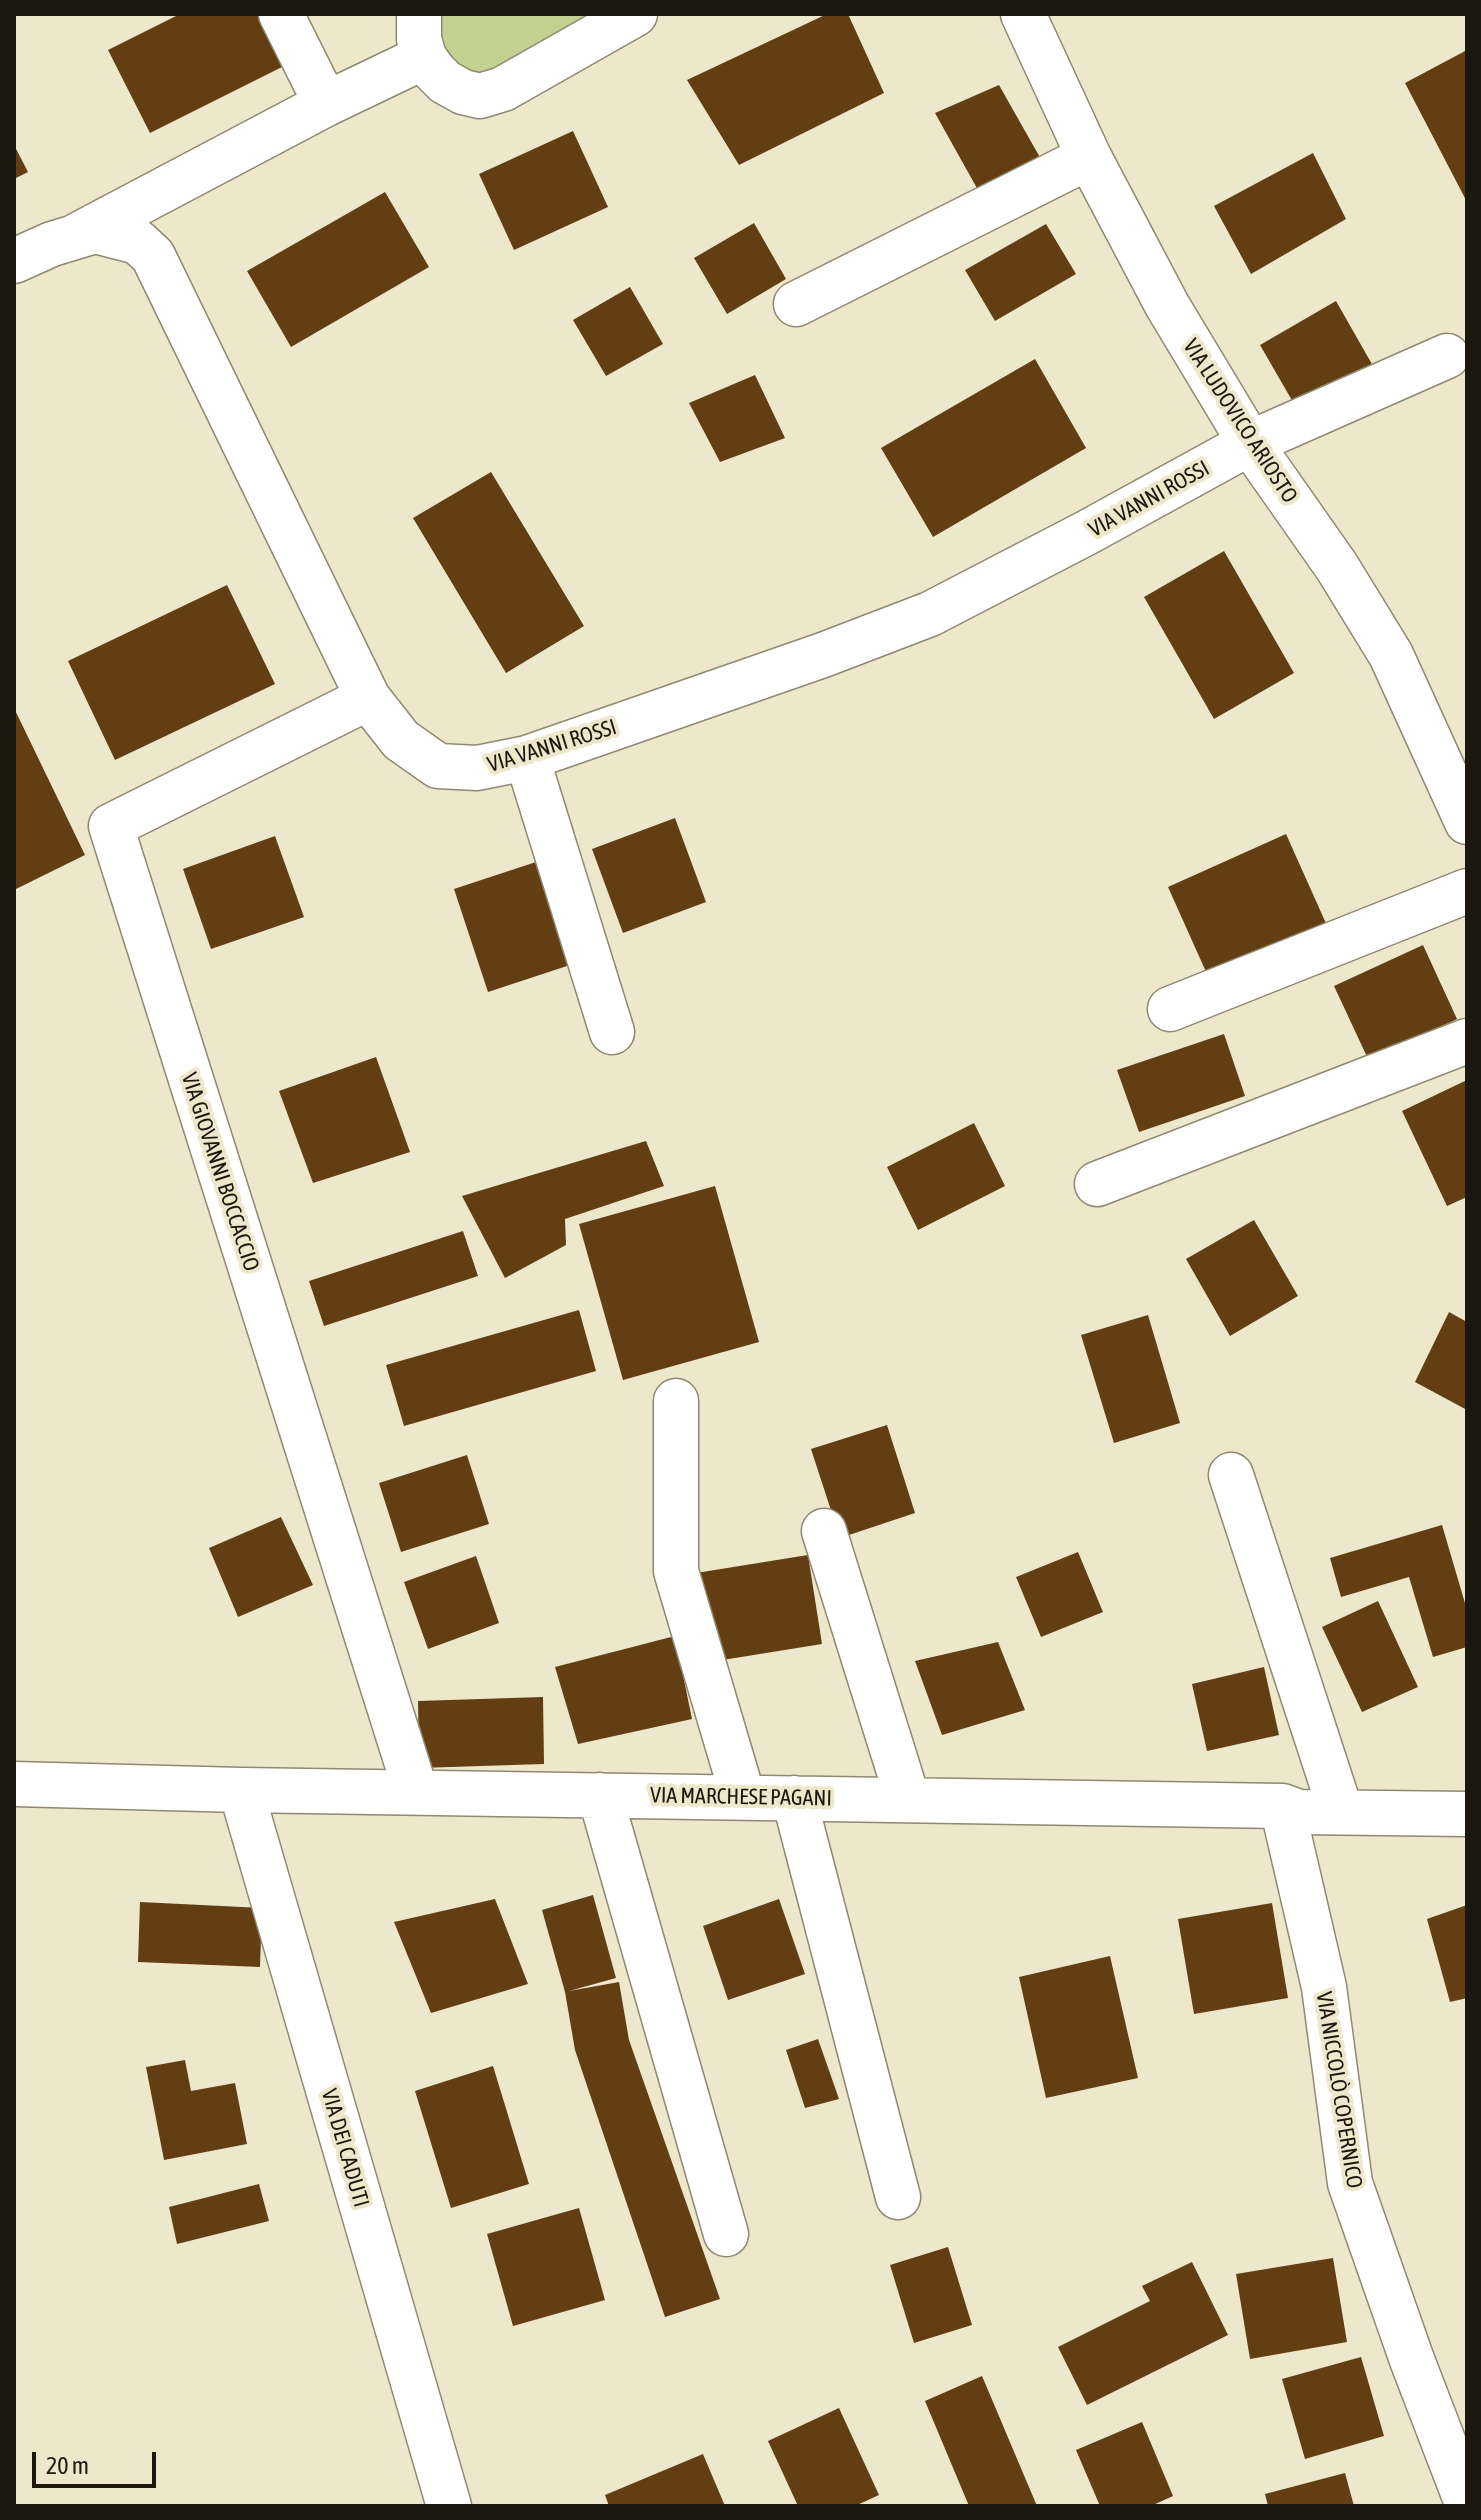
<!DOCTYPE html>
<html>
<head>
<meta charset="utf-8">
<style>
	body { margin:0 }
	#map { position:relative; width:1481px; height:2520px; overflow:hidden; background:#ede7cc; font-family:"Asap Condensed",sans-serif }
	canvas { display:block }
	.frame { position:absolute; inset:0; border:16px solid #1b190f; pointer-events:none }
	.scale { position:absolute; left:32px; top:2452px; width:124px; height:36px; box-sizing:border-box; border:4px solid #1b190f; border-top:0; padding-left:10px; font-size:24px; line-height:28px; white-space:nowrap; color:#1b190f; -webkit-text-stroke:6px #ede7cc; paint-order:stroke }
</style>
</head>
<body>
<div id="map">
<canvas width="1481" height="2520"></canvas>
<div class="frame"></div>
<div class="scale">20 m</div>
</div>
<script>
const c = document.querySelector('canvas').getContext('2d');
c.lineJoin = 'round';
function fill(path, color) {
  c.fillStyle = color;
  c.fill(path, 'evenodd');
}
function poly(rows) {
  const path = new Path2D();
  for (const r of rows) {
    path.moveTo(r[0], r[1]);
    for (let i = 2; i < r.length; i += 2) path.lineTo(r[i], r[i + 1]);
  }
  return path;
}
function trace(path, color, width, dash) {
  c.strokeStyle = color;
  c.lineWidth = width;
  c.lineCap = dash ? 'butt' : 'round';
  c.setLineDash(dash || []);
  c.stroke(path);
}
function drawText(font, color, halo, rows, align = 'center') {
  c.font = font + ' "Asap Condensed",sans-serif';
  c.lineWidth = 8;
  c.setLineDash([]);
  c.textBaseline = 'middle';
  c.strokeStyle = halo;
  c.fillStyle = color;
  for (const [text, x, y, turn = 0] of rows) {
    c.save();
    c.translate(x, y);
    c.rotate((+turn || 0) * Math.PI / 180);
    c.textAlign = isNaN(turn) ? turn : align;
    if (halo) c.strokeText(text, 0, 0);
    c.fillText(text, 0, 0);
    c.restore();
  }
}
const green = poly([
	[436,14,601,14,478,84,445,55]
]);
const building = poly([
	[180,14,261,14,286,65,150,133,108,50],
	[827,14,848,14,884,93,739,165,687,80],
	[1467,50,1467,202,1405,83],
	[999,85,1042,161,978,190,935,113],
	[573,131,608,207,514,250,479,174],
	[14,145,28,172,14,179],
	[1313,153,1346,219,1251,274,1214,206],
	[385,192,429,267,291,347,247,271],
	[754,223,786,279,727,314,694,258],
	[1046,224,1076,274,995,321,965,270],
	[630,287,663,344,606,376,573,320],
	[1336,301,1373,366,1297,409,1260,345],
	[1035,359,1086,448,933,537,881,448],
	[755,375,785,438,720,462,689,403],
	[491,472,584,626,506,673,413,518],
	[1224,551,1294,673,1214,719,1144,597],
	[227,585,275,684,115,760,68,661],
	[14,708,85,855,14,890],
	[675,818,706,902,623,933,592,849],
	[1286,834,1329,930,1211,983,1168,887],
	[275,836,304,917,211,949,183,869],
	[539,861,573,964,488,992,454,889],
	[1423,945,1457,1019,1369,1061,1334,986],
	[1224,1034,1245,1096,1139,1132,1117,1070],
	[376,1057,410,1152,313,1183,279,1091],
	[1467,1080,1467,1197,1447,1206,1402,1111],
	[974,1123,1005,1186,918,1230,887,1167],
	[646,1141,664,1186,565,1219,566,1245,505,1278,462,1196],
	[715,1186,759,1342,623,1380,579,1224],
	[1254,1220,1298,1296,1230,1336,1186,1259],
	[463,1231,478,1276,324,1326,309,1281],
	[579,1310,596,1371,404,1426,386,1365],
	[1449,1312,1467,1322,1467,1410,1415,1382],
	[1148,1315,1180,1423,1114,1443,1081,1335],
	[887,1425,915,1513,840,1538,811,1449],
	[467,1455,489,1524,401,1552,379,1483],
	[281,1517,313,1585,238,1617,209,1548],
	[1442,1525,1467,1610,1467,1647,1433,1657,1409,1577,1341,1597,1330,1558],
	[1078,1552,1103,1612,1041,1637,1016,1577],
	[808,1555,822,1644,710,1662,696,1573],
	[476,1556,499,1623,428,1649,404,1582],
	[1378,1601,1418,1687,1362,1712,1322,1627],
	[675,1636,692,1719,578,1744,555,1667],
	[998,1642,1025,1710,942,1735,915,1661],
	[1264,1667,1279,1735,1207,1751,1192,1684],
	[543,1697,544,1764,419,1768,418,1701],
	[593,1895,616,1978,569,1991,619,1982,629,2040,720,2299,665,2317,575,2050,565,1992,542,1910],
	[495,1899,528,1984,431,2013,394,1922],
	[779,1899,805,1974,728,2000,703,1926],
	[140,1902,262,1908,260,1967,138,1962],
	[1272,1903,1288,1998,1194,2014,1178,1919],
	[1467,1905,1467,1998,1450,2002,1427,1919],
	[1110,1956,1138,2078,1046,2098,1019,1977],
	[818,2039,839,2099,805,2108,786,2050],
	[185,2060,191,2091,235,2083,247,2144,164,2160,146,2067],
	[493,2066,529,2184,451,2208,415,2091],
	[259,2184,269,2221,177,2244,169,2207],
	[579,2208,605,2300,513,2326,487,2234],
	[948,2247,972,2325,914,2343,890,2265],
	[1333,2258,1347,2342,1250,2359,1236,2274],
	[1192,2262,1228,2335,1087,2405,1058,2347,1150,2301,1142,2286],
	[1361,2357,1384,2436,1305,2459,1282,2379],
	[982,2376,1037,2506,969,2506,925,2401],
	[839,2408,879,2495,855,2506,798,2506,768,2441],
	[1142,2422,1173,2496,1151,2506,1100,2506,1076,2450],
	[703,2454,725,2506,609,2506,605,2495],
	[1345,2473,1354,2506,1268,2506,1265,2494]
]);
const minor = poly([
	[281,14,326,104],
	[419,14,419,39,424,57,434,71,445,82,463,92,480,96,503,89,635,14],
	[1023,14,1089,157,1167,305,1250,443,1337,567,1391,655,1467,822],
	[78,235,326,104,424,57],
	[14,261,52,244,95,231,138,242,153,256,368,698,401,740,438,766,477,768,527,758,823,655,930,614,1088,532,1250,443,1447,356],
	[796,304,1089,157],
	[368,698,111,826,416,1792],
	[527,758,612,1032],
	[1170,1009,1467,891],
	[1097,1184,1467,1041],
	[676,1401,676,1571,743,1797],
	[1231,1475,1341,1812],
	[824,1531,908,1800],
	[14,1784,241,1790,1282,1806,1299,1812,1467,1814],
	[241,1790,449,2506],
	[600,1795,726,2234],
	[794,1798,898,2197],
	[1282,1806,1324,1987,1350,2183,1412,2360,1467,2503]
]);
const streetNames = [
	["VIA LUDOVICO ARIOSTO",1240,421,57],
	["VIA VANNI ROSSI",1149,499,-29],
	["VIA VANNI ROSSI",552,746,-17],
	["VIA GIOVANNI BOCCACCIO",220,1172,72],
	["VIA MARCHESE PAGANI",741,1797,1],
	["VIA NICCOLÒ COPERNICO",1339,2090,81],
	["VIA DEI CADUTI",345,2148,74]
];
fill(green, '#c3d291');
fill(building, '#623e12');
trace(minor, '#8e8970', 47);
trace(minor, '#fff', 44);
drawText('22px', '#1b190f', '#ede7cc', streetNames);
</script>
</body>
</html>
